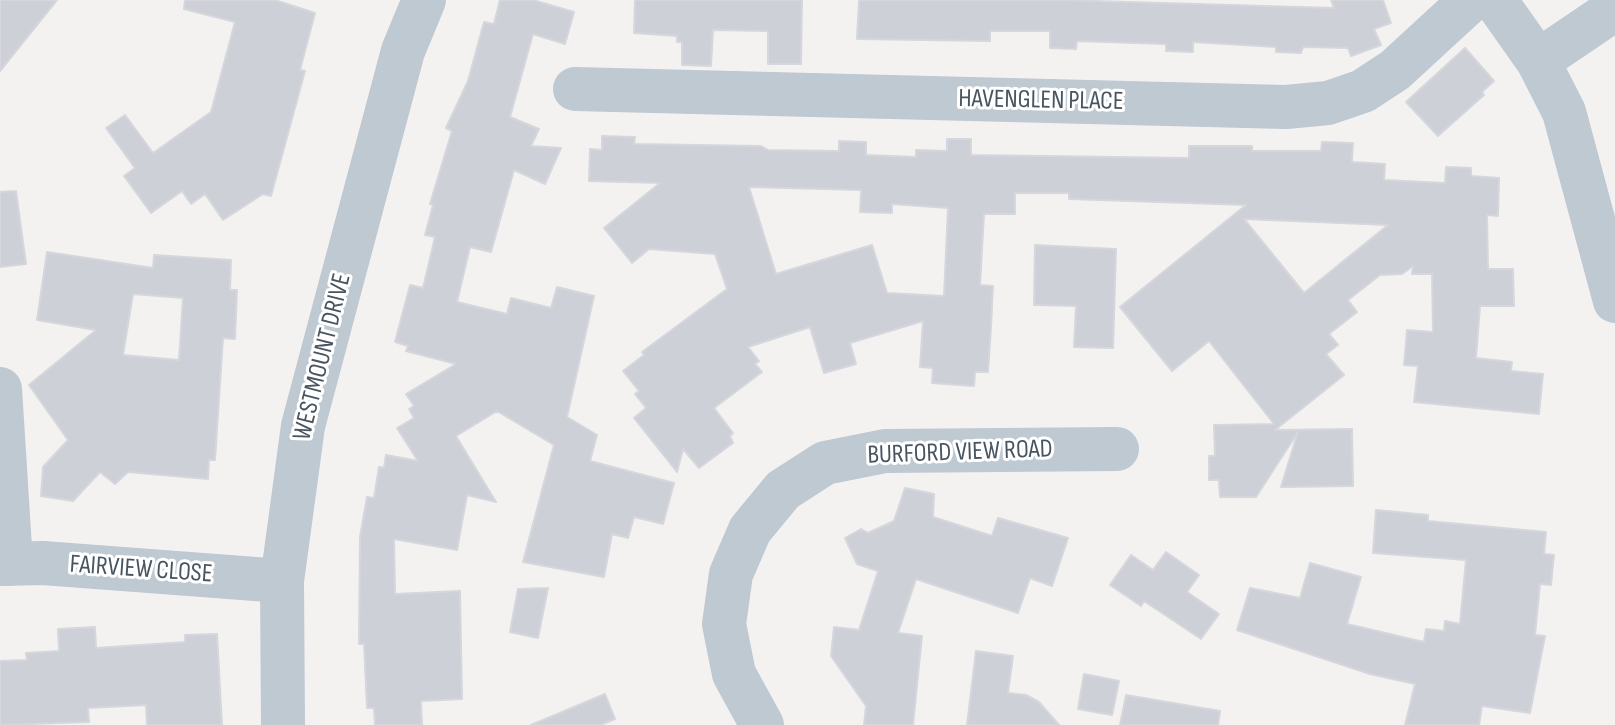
<!DOCTYPE html>
<html>
<head>
<meta charset="utf-8">
<style>
	body { margin:0 }
	canvas { display:block; background:#f4f1f1 }
</style>
</head>
<body>
<canvas width="1615" height="725"></canvas>
<script>
const c = document.querySelector('canvas').getContext('2d');
c.lineJoin = 'round';
function fill(path, color) {
  c.fillStyle = color;
  c.fill(path, 'evenodd');
}
function poly(rows) {
  const path = new Path2D();
  for (const r of rows) {
    path.moveTo(r[0], r[1]);
    for (let i = 2; i < r.length; i += 2) path.lineTo(r[i], r[i + 1]);
  }
  return path;
}
function trace(path, color, width, dash) {
  c.strokeStyle = color;
  c.lineWidth = width;
  c.lineCap = dash ? 'butt' : 'round';
  c.setLineDash(dash || []);
  c.stroke(path);
}
function drawText(font, color, halo, rows, align = 'center') {
  c.font = font + ' "Sofia Sans Condensed",sans-serif';
  c.lineWidth = 6;
  c.setLineDash([]);
  c.textBaseline = 'middle';
  c.strokeStyle = halo;
  c.fillStyle = color;
  for (const [text, x, y, turn = 0] of rows) {
    c.save();
    c.translate(x, y);
    c.rotate((+turn || 0) * Math.PI / 180);
    c.textAlign = isNaN(turn) ? turn : align;
    if (halo) c.strokeText(text, 0, 0);
    c.fillText(text, 0, 0);
    c.restore();
  }
}
const building = poly([
	[0,0,57,0,0,71,0,0],
	[185,0,275,0,315,13,300,70,305,71,271,196,263,194,223,220,205,194,191,204,182,191,151,213,124,176,135,168,106,128,125,115,153,153,211,112,235,22,184,9,185,0],
	[500,0,533,0,574,12,565,44,533,34,510,117,539,129,531,146,561,148,545,184,514,170,491,252,470,247,457,302,507,314,511,298,551,308,557,287,594,296,567,417,597,435,590,461,674,483,663,524,634,517,628,538,612,534,604,577,523,562,554,445,497,411,456,436,496,502,467,495,457,550,394,539,395,594,460,591,462,699,421,701,422,725,375,725,374,708,367,708,364,644,359,644,360,537,367,497,374,498,379,467,384,468,386,455,418,461,397,428,414,418,409,409,414,406,406,394,456,364,406,351,408,346,395,342,410,285,423,288,435,237,425,235,433,205,430,204,452,131,446,128,468,81,484,22,494,24,500,0],
	[635,0,802,0,801,64,768,64,768,31,713,30,711,66,682,65,682,42,677,42,677,36,634,33,635,0],
	[859,0,1059,0,1334,8,1331,0,1383,0,1391,23,1374,29,1381,45,1351,56,1348,48,1303,47,1301,53,1276,52,1276,47,1193,42,1193,52,1166,51,1166,44,1077,41,1076,49,1050,48,1050,31,990,31,990,41,857,39,859,0],
	[1465,48,1494,81,1482,92,1484,95,1438,136,1406,102,1465,48],
	[602,136,635,137,634,144,761,146,768,150,839,151,839,141,866,142,866,155,916,157,916,150,947,151,947,139,971,139,971,155,1189,158,1189,146,1252,146,1252,151,1321,151,1322,142,1353,143,1352,162,1385,164,1384,180,1445,183,1446,167,1471,168,1471,176,1499,178,1498,216,1487,215,1488,269,1513,269,1514,306,1480,306,1476,358,1512,362,1511,371,1543,374,1539,414,1414,402,1418,366,1404,365,1407,330,1433,332,1432,274,1412,274,1413,266,1402,274,1380,275,1348,300,1357,312,1329,334,1338,345,1326,354,1344,375,1275,430,1352,429,1353,486,1281,487,1298,432,1256,497,1220,497,1219,480,1209,480,1209,456,1215,456,1214,425,1274,424,1209,341,1172,371,1120,307,1246,205,1069,199,1069,193,1015,193,1015,214,984,214,980,285,993,286,991,327,988,372,975,372,974,386,932,383,933,368,920,367,923,321,850,343,856,364,824,373,810,327,748,347,759,361,755,364,762,372,714,408,733,433,730,436,733,443,699,468,683,449,677,472,634,418,646,408,635,394,639,391,623,371,644,355,642,352,727,289,715,254,649,249,632,263,604,228,660,183,589,181,590,149,602,150,602,136],
	[749,187,861,190,860,212,892,213,892,204,948,208,944,296,887,293,872,245,776,274,749,187],
	[1244,219,1388,225,1304,293,1244,219],
	[16,191,26,264,0,267,0,192,16,191],
	[1035,245,1116,249,1113,348,1074,347,1076,306,1034,305,1035,245],
	[47,252,153,268,154,255,231,260,230,290,237,290,235,339,223,338,215,460,209,460,208,479,128,472,115,484,100,472,73,501,41,496,43,467,68,440,29,385,96,330,37,320,47,252],
	[133,294,183,298,179,360,123,355,133,294],
	[905,488,934,494,933,517,992,536,998,518,1068,538,1052,586,1030,578,1018,613,916,579,898,633,922,636,913,725,864,725,866,706,831,656,834,627,859,630,878,571,857,564,845,538,861,529,868,533,894,521,905,488],
	[1376,510,1428,515,1428,521,1546,532,1544,554,1554,555,1551,585,1540,584,1535,635,1545,636,1530,713,1482,706,1479,725,1405,725,1415,684,1370,674,1237,630,1250,588,1300,598,1310,563,1361,577,1347,624,1424,642,1426,629,1444,631,1445,621,1460,624,1466,560,1373,553,1376,510],
	[1166,552,1199,575,1187,592,1219,614,1201,639,1144,601,1141,606,1110,585,1131,555,1153,570,1166,552],
	[548,588,538,638,510,632,518,589,548,588],
	[95,627,96,648,185,642,185,635,217,634,222,725,147,725,146,705,88,708,89,722,0,725,0,661,27,660,26,653,59,651,58,629,95,627],
	[976,651,1013,656,1008,693,1026,695,1039,702,1059,725,967,725,976,651],
	[1084,674,1119,681,1112,715,1078,709,1084,674],
	[605,694,615,719,600,725,531,725,605,694],
	[1126,695,1220,711,1218,725,1120,725,1126,695]
]);
const minor = poly([
	[1495,0,1538,61,1564,112,1615,301],
	[1538,61,1615,9],
	[575,89,1286,107,1328,103,1363,91,1395,70,1471,0],
	[0,389,11,564],
	[0,564,43,563,282,581],
	[283,725,282,581,303,426,403,51,424,0],
	[762,725,734,674,724,624,731,574,750,530,783,490,825,463,885,451,1117,449]
]);
const streetNames = [
	["HAVENGLEN PLACE",1041,101,1],
	["WESTMOUNT DRIVE",323,357,-76],
	["BURFORD VIEW ROAD",960,453,-2],
	["FAIRVIEW CLOSE",141,570,4]
];
fill(building, '#cdd0d6');
trace(building, '#d5d7dd', 2);
trace(minor, '#bfc9d1', 44);
drawText('26px', '#485560', '#fff', streetNames);
</script>
</body>
</html>
